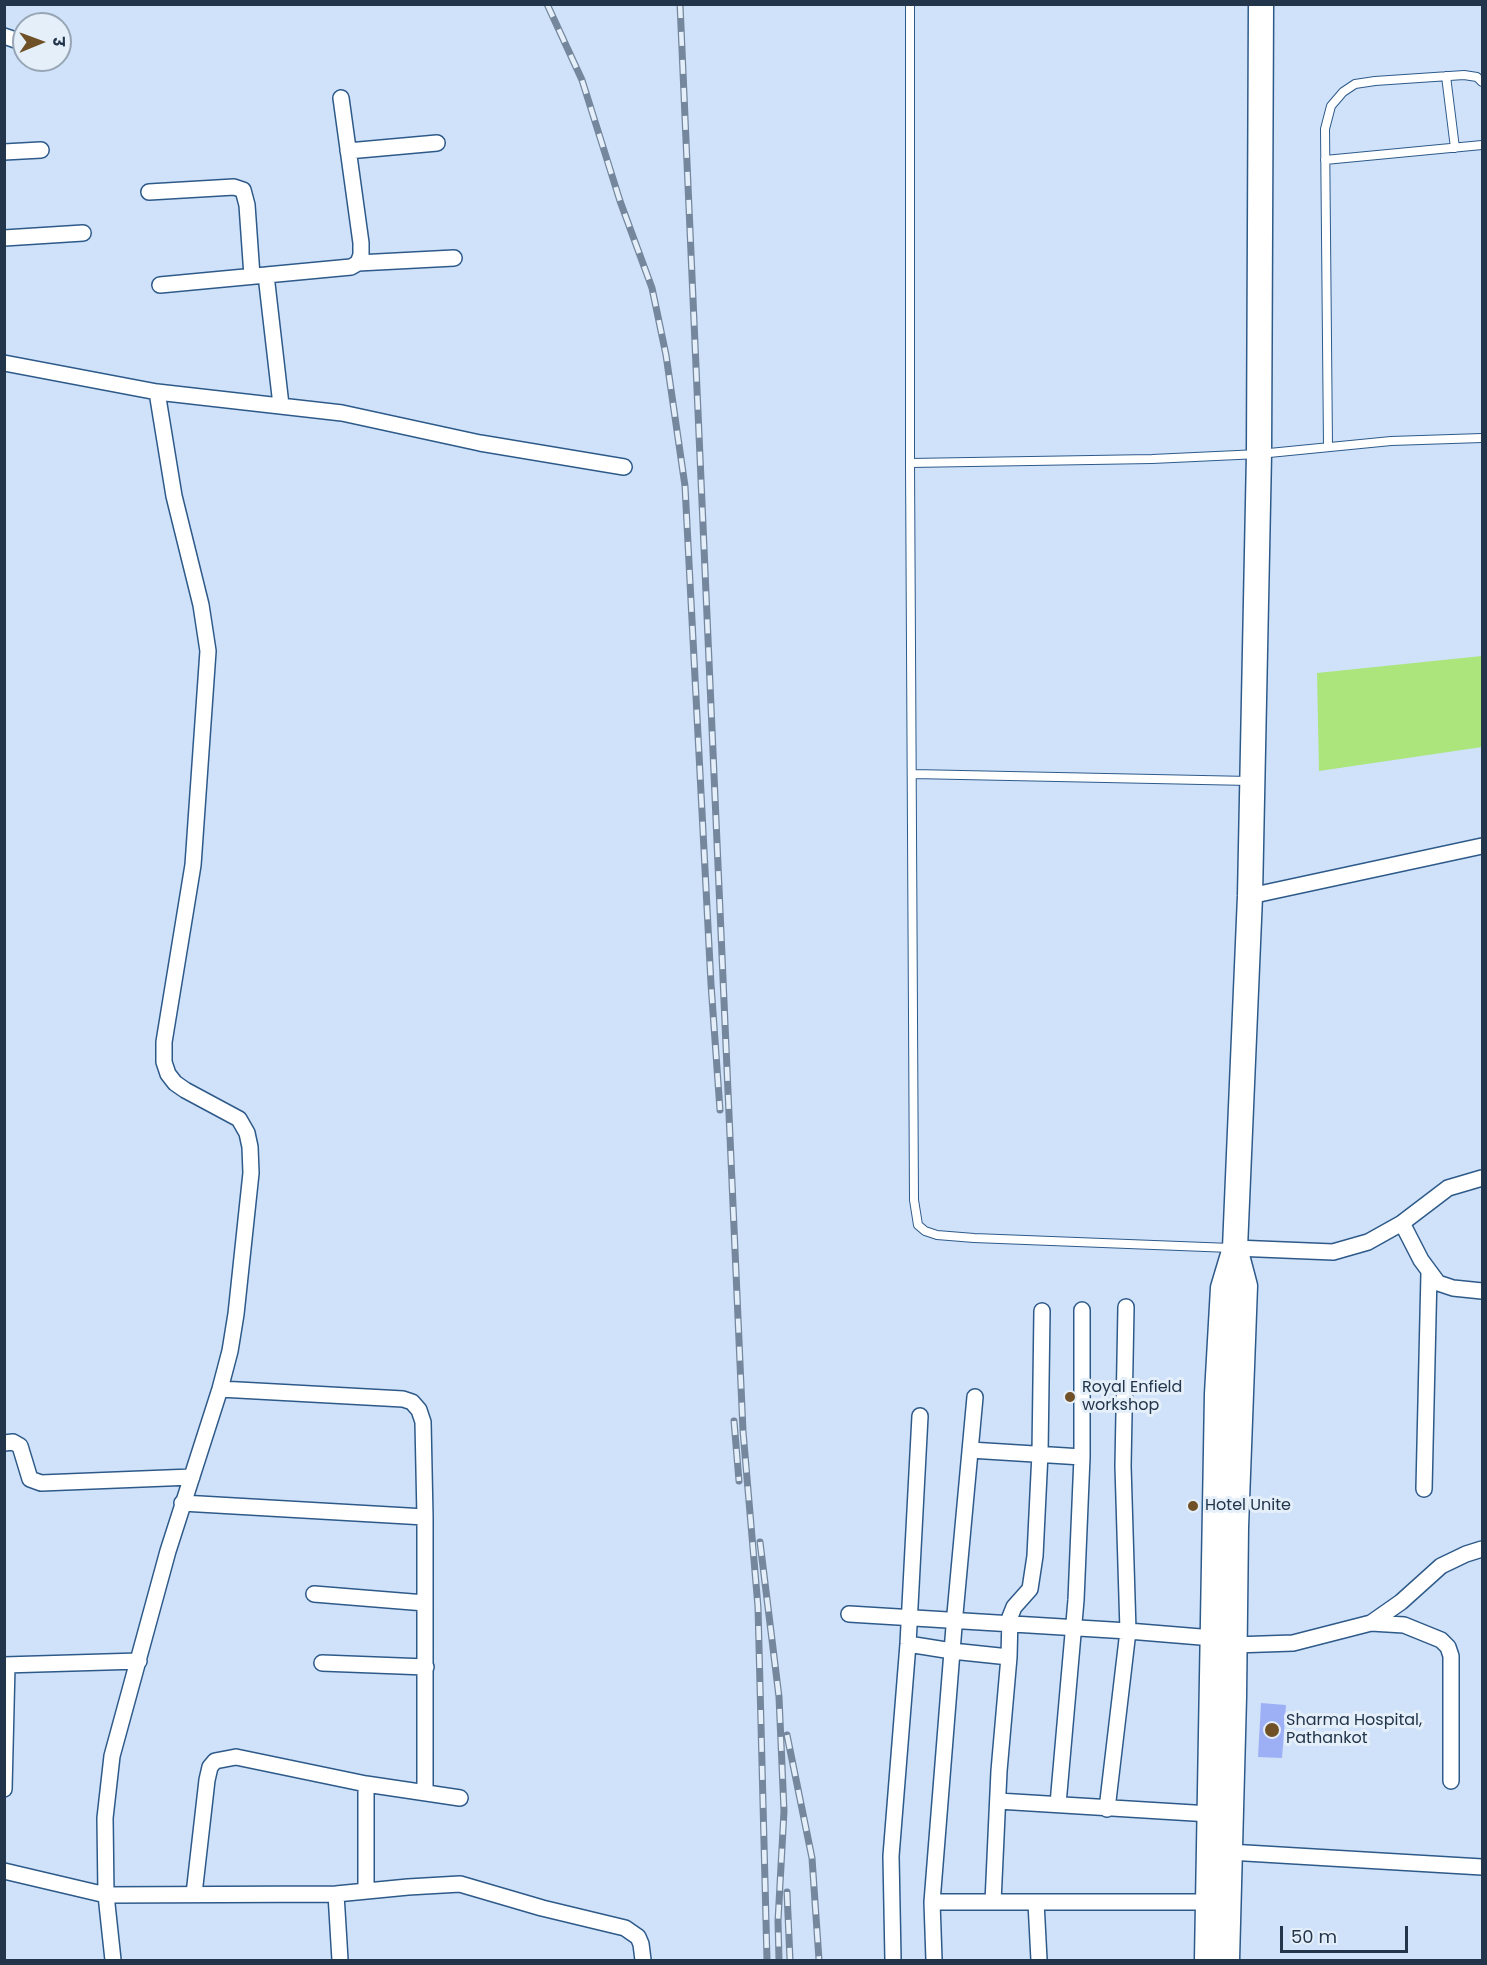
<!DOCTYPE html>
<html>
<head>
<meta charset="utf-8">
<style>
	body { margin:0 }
	#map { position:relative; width:1487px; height:1965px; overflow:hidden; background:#cfe2f9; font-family:Poppins,"Noto Sans Devanagari",sans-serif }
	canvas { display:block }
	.frame { position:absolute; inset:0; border:6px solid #22354b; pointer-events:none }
	.north { position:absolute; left:12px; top:12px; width:60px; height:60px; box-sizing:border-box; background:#e5effa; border:2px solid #97a5b4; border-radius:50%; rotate:89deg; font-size:16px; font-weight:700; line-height:24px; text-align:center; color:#22354b }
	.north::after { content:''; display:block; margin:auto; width:21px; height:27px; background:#705026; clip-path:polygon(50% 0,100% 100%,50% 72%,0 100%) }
	.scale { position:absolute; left:1280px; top:1926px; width:128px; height:27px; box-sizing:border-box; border:3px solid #22354b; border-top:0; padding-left:8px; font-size:18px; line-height:21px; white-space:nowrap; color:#22354b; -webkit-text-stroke:4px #e5effa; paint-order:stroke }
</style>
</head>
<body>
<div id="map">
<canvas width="1487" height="1965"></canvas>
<div class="frame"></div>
<div class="north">उ</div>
<div class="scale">50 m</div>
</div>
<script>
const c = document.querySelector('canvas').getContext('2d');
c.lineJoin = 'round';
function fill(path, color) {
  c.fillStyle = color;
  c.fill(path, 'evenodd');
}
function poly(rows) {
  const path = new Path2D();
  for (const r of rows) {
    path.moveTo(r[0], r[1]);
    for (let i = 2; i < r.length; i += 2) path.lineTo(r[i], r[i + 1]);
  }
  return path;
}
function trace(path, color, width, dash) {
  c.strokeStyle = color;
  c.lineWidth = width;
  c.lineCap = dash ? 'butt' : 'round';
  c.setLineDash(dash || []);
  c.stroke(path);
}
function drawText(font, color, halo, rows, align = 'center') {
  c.font = font + ' Poppins,sans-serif';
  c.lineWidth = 6;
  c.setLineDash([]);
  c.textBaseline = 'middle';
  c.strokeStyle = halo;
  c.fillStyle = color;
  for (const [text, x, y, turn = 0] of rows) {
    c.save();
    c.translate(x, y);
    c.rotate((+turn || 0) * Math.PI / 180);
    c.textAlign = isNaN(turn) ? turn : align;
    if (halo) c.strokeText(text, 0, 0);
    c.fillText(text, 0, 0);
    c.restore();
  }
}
const green = poly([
	[1482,656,1482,747,1319,771,1317,673]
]);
const building = poly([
	[1261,1703,1286,1705,1282,1758,1258,1757]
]);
const service = poly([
	[910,4,910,463,914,1200,918,1225,925,1231,937,1235,974,1238,1231,1248],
	[1446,76,1455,148],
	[1325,160,1482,145],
	[1328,447,1325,129,1331,106,1343,92,1355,84,1375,81,1464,75,1477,77,1482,82],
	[910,463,1152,459,1259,454,1391,441,1482,438],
	[913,774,1250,781]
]);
const minor = poly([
	[4,36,24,43],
	[348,151,437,143],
	[4,152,41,150],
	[149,192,234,187,243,190,247,205,252,276],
	[4,238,83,233],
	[358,263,454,258],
	[266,275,281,405],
	[160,285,351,267,358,263,361,255,361,243,341,98],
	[4,363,157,392,342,413,480,443,624,467],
	[1250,896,1482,846],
	[1402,1223,1421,1260,1438,1283,1453,1288,1482,1291],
	[1235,1248,1333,1252,1368,1242,1402,1223,1448,1188,1482,1178],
	[220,1389,403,1399,412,1402,419,1410,423,1422,425,1517,425,1792],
	[4,1443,13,1442,20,1446,30,1479,41,1483,192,1477],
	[970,1450,1082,1457],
	[1424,1489,1429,1273],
	[182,1503,425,1517],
	[314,1594,425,1603],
	[849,1614,1128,1631,1213,1638,1234,1645,1293,1643,1371,1623,1401,1602,1441,1566,1466,1554,1482,1549],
	[1371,1623,1404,1625,1441,1640,1448,1647,1451,1656,1451,1781],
	[908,1644,952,1651,1009,1657],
	[322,1663,426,1667],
	[4,1665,139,1661],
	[366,1784,366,1891],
	[4,1789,7,1665],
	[998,1801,1210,1814],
	[1058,1804,1076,1600,1082,1457,1082,1310],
	[1107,1809,1128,1631,1123,1466,1126,1307],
	[1229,1852,1482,1867],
	[4,1871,106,1895,336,1894,408,1887,460,1884,542,1908,625,1928,638,1937,641,1944,643,1960],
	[194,1894,207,1780,210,1767,215,1761,236,1757,366,1784,460,1798],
	[336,1894,340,1960],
	[932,1902,1209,1902],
	[993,1902,999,1771,1009,1657,1010,1617,1014,1607,1030,1589,1035,1556,1040,1453,1042,1311],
	[1036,1902,1039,1960],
	[113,1960,106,1895,105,1818,112,1756,168,1551,220,1389,230,1351,236,1314,251,1173,250,1147,247,1133,239,1119,185,1090,175,1083,168,1074,164,1062,164,1042,193,865,208,651,201,605,174,496,157,392],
	[893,1960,891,1856,908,1644,920,1416],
	[934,1960,932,1902,955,1614,975,1397]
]);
const primary = poly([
	[1207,1960,1217,1394,1223,1288,1235,1248,1250,896,1259,454,1261,4],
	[1227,1960,1234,1697,1236,1527,1245,1286,1235,1248]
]);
const rail = poly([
	[547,4,582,80,620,201,652,288,666,355,685,486,711,984,720,1110],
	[680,4,743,1431,758,1607,767,1960],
	[734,1421,739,1481],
	[760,1542,779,1697,784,1811,778,1921,779,1960],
	[787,1735,812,1858,819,1960],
	[787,1892,790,1960]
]);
const markers = [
	[1070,1397,6,"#705026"],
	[1193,1506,6,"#705026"],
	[1272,1730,8,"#705026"]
];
const poiNames = [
	["Royal Enfield",1082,1388],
	["workshop",1082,1406],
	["Hotel Unite",1205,1506],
	["Sharma Hospital,",1286,1721],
	["Pathankot",1286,1739]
];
fill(green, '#abe57b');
fill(building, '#9eb0f5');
trace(service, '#2e5a8a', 10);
trace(minor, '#2e5a8a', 18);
trace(primary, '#2e5a8a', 27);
trace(service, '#fff', 8);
trace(minor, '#fff', 15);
trace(primary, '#fff', 24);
trace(rail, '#74879d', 7);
trace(rail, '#e5effa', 4.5, [14]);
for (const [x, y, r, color] of markers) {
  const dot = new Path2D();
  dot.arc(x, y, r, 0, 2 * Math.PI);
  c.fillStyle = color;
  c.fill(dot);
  trace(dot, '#e5effa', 2);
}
drawText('16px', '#22354b', '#e5effa', poiNames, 'left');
</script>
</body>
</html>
